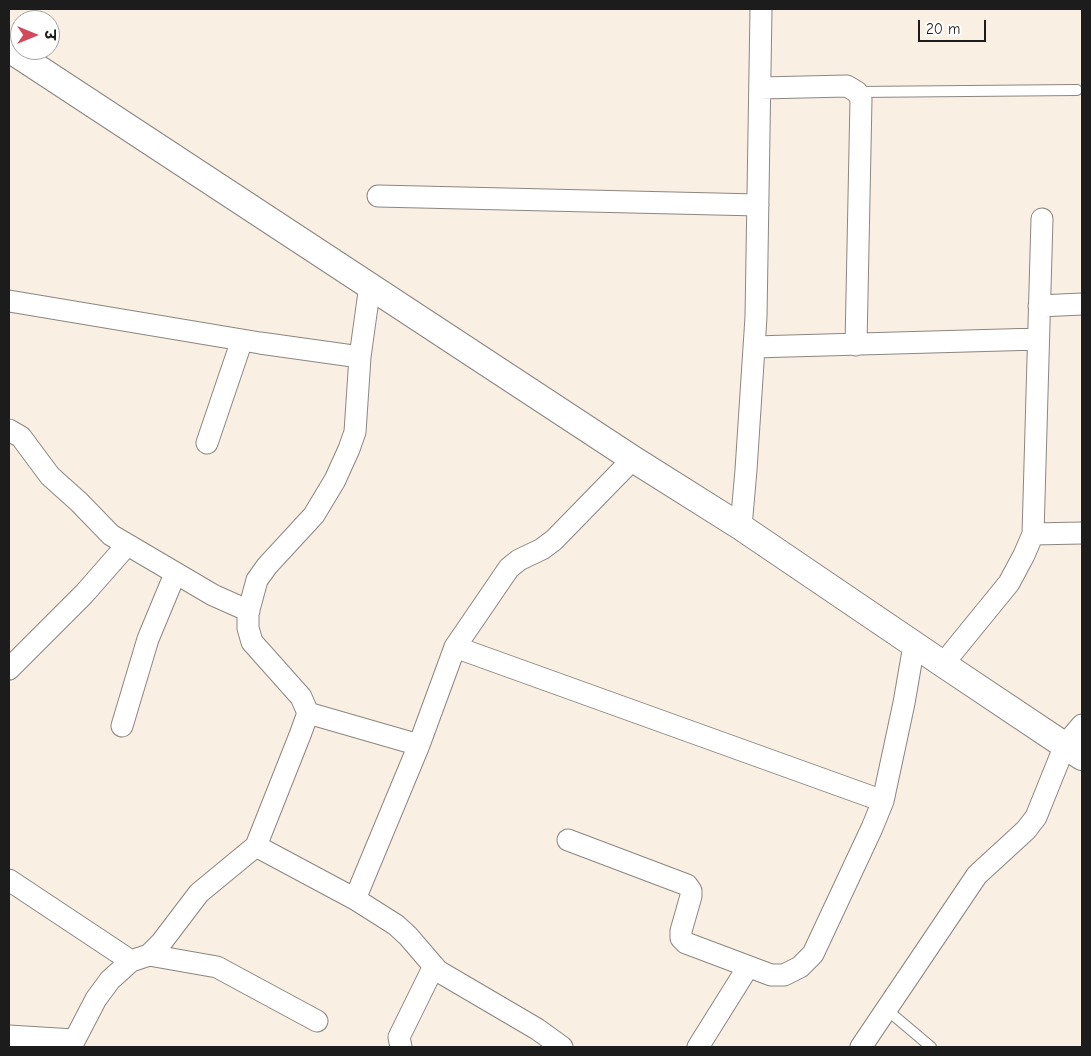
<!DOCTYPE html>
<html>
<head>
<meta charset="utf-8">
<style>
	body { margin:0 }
	#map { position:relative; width:1091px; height:1056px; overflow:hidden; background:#faefe3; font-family:"Comic Neue","Playpen Sans Deva",sans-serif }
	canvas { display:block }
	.frame { position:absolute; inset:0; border:10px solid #1c1c1c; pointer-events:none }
	.north { position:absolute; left:10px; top:10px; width:50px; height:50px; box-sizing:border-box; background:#fff; border:1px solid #a4a4a4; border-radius:50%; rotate:90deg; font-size:14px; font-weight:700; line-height:20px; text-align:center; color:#1c1c1c }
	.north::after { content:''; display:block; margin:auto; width:18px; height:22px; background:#d1495b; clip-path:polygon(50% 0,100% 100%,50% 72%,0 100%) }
	.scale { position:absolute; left:918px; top:20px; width:68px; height:22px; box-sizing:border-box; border:2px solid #1c1c1c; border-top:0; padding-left:6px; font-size:15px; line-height:18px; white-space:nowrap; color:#1c1c1c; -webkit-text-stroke:4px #fff; paint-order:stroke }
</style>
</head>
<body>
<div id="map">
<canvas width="1091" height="1056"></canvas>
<div class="frame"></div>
<div class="north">उ</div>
<div class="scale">20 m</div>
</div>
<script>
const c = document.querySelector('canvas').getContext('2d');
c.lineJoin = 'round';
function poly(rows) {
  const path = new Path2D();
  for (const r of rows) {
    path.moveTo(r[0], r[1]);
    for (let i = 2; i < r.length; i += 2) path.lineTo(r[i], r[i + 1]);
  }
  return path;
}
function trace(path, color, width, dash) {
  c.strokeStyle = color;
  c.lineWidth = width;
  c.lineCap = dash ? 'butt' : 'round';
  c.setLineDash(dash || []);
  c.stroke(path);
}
const service = poly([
	[857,92,1077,90],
	[886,1009,931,1047]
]);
const minor = poly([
	[760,88,847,86,857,92,861,99,856,345],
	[378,196,758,205],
	[9,301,260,343,360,357],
	[1039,306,1082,304],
	[754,347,1038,339],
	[9,430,21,437,50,476,79,502,111,535,213,595,249,611],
	[207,443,242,340],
	[741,527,746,470,756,317,761,9],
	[1033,534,1082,533],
	[455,647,883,801],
	[943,664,1009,583,1024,555,1033,534,1042,219],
	[9,669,84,594,127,545],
	[308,713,419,745],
	[122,726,148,639,175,574],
	[568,840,687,885,691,891,691,896,681,931,681,938,686,943,771,975,784,975,800,967,813,954,872,828,883,801,904,703,914,645],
	[256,846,355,899,396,925,408,936,438,971,537,1029,562,1047],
	[9,880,131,961],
	[355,899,419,745,455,647,509,568,519,560,542,549,554,540,633,459],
	[149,955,217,967,317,1021],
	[9,1036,74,1040],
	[71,1047,96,999,110,980,131,961,149,955,161,943,199,893,256,846,300,735,308,713,301,697,252,642,248,628,248,613,257,580,267,566,314,515,335,480,349,449,355,432,360,357,370,285],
	[401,1047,399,1037,434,966],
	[698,1047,748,967],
	[861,1047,977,875,1026,830,1036,817,1065,745,1082,725]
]);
const tertiary = poly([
	[9,49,633,459,741,527,943,664,1082,757]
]);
trace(service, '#8b8680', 12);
trace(minor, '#8b8680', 23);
trace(tertiary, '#8b8680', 28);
trace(service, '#fff', 10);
trace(minor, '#fff', 21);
trace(tertiary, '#fff', 26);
</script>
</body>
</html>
